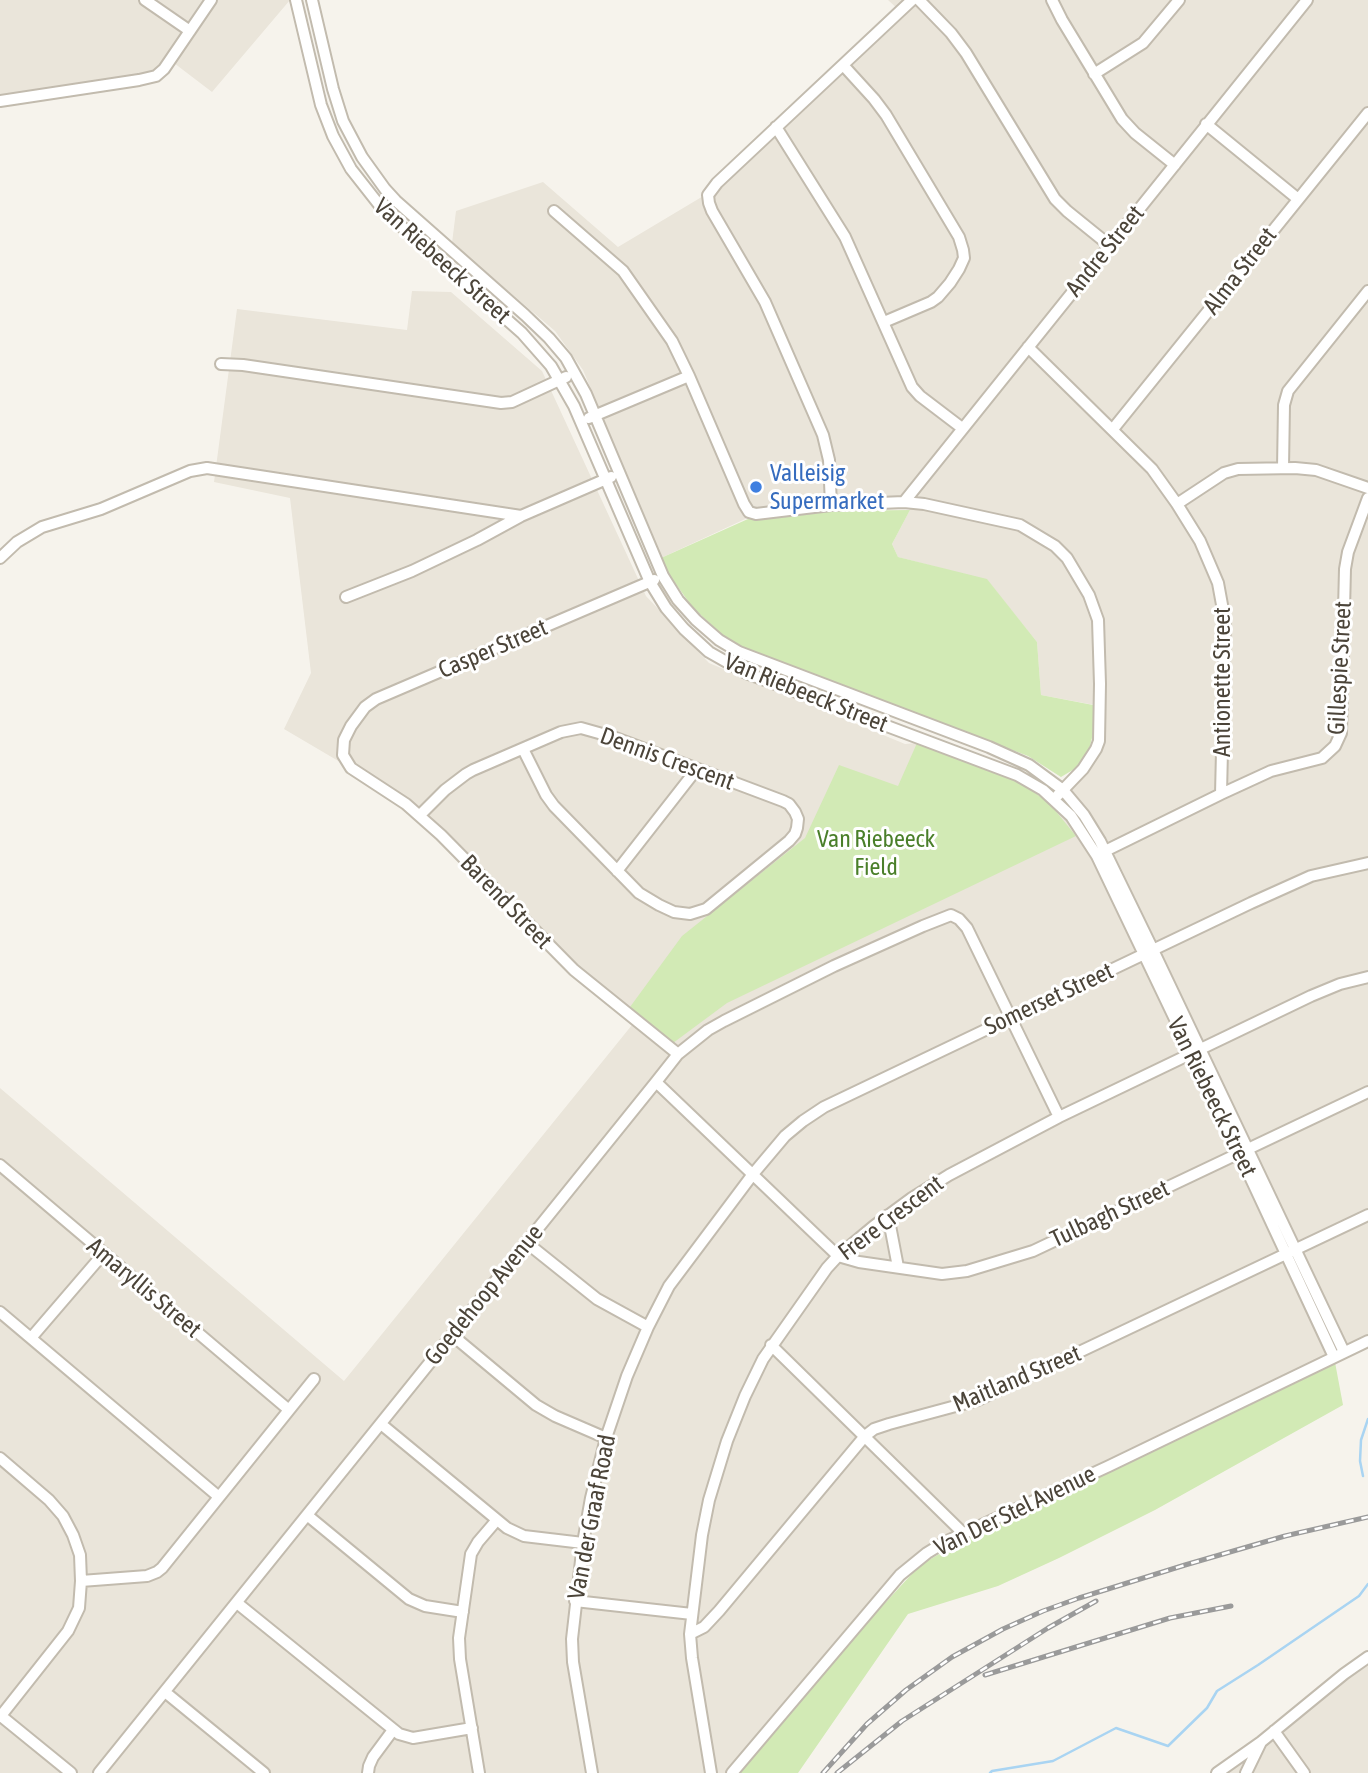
<!DOCTYPE html>
<html>
<head>
<meta charset="utf-8">
<style>
	body { margin:0 }
	canvas { display:block; background:#f6f3ec }
</style>
</head>
<body>
<canvas width="1368" height="1773"></canvas>
<script>
const c = document.querySelector('canvas').getContext('2d');
c.lineJoin = 'round';
function fill(path, color) {
  c.fillStyle = color;
  c.fill(path, 'evenodd');
}
function poly(rows) {
  const path = new Path2D();
  for (const r of rows) {
    path.moveTo(r[0], r[1]);
    for (let i = 2; i < r.length; i += 2) path.lineTo(r[i], r[i + 1]);
  }
  return path;
}
function trace(path, color, width, dash) {
  c.strokeStyle = color;
  c.lineWidth = width;
  c.lineCap = dash ? 'butt' : 'round';
  c.setLineDash(dash || []);
  c.stroke(path);
}
function drawText(font, color, halo, rows, align = 'center') {
  c.font = font + ' "Asap Condensed",sans-serif';
  c.lineWidth = 6;
  c.setLineDash([]);
  c.textBaseline = 'middle';
  c.strokeStyle = halo;
  c.fillStyle = color;
  for (const [text, x, y, turn = 0] of rows) {
    c.save();
    c.translate(x, y);
    c.rotate((+turn || 0) * Math.PI / 180);
    c.textAlign = isNaN(turn) ? turn : align;
    if (halo) c.strokeText(text, 0, 0);
    c.fillText(text, 0, 0);
    c.restore();
  }
}
const residential = poly([
	[0,0,290,0,212,92,170,60,157,79,0,102],
	[888,0,1368,0,1368,1341,918,1559,732,1773,0,1773,0,1088,344,1381,636,1020,590,983,441,835,357,772,284,729,311,673,290,498,214,482,237,309,407,330,412,291,451,292,542,371,646,596,709,663,905,744,917,743,1022,783,1050,803,1093,755,1100,706,1041,695,1037,642,987,580,898,557,892,544,910,510,904,502,756,514,661,558,583,370,555,331,452,243,456,211,543,182,618,247,710,192,900,11],
	[1368,1657,1368,1773,1217,1773]
]);
const green = poly([
	[910,510,892,544,898,557,987,579,1037,642,1041,695,1093,705,1093,734,1088,754,1076,768,1061,777,1028,756,733,644,693,608,668,573,661,558,748,519,831,511],
	[917,743,1022,783,1050,804,1076,836,727,1003,673,1043,630,1007,682,936,805,838,839,765,898,786],
	[1334,1357,1343,1405,1155,1510,1059,1558,998,1586,908,1614,798,1773,740,1773,865,1625,920,1565,969,1537,1109,1466]
]);
const stream = poly([
	[1363,1476,1360,1461,1361,1440,1368,1419],
	[990,1773,992,1771,1053,1761,1116,1728,1168,1746,1207,1708,1217,1691,1258,1665,1359,1596,1368,1584]
]);
const minor = poly([
	[145,0,190,31],
	[296,0,321,105,333,136,351,169,384,211,522,333,551,366,574,406,650,582,666,608,684,629,709,652,746,673,1017,775,1043,790,1071,816,1097,856,1239,1153,1334,1357],
	[312,0,333,89,343,121,362,157,385,189,396,201,525,315,549,338,566,358,586,394,663,576,678,600,696,620,719,640,739,652,989,747,1029,765,1063,790,1084,815,1100,841,1153,950,1344,1352],
	[919,0,951,33,966,53,1055,199,1067,211,1109,245],
	[1052,0,1062,20,1122,119,1135,133,1175,165],
	[843,65,874,99,886,115,959,237,963,250,964,258,959,269,950,283,938,297,931,302,884,322],
	[1094,74,1143,43,1179,0],
	[0,101,139,80,156,76,164,69,211,0],
	[1206,124,1298,199],
	[776,127,845,237,912,387,920,396,962,428],
	[554,211,623,271,672,341,689,376,744,504,749,512,756,514,831,505,904,502,924,504,1020,525,1055,546,1067,558,1089,595,1098,620,1100,684,1099,741,1096,749,1083,769,1058,795],
	[1028,347,1152,469,1177,504,1200,541,1218,583,1225,621,1221,794],
	[221,364,243,365,501,403,512,402,566,377],
	[589,418,689,376],
	[1113,429,1368,113],
	[1283,468,1284,405,1288,391,1368,291],
	[904,502,1307,0],
	[1177,504,1224,473,1238,469,1295,468,1316,470,1368,488],
	[831,505,829,460,823,435,765,302,712,211,709,203,708,195,717,183,912,0],
	[0,558,17,542,42,527,101,509,190,471,207,468,521,516],
	[654,580,376,699,365,707,351,726,344,740,343,755,351,768,406,804,441,835,574,970,678,1054],
	[346,597,412,571,477,540,521,516,611,477],
	[420,815,445,790,466,774,473,770,561,732,581,728,613,737,783,801,789,804,795,812,798,819,797,828,795,834,789,841,706,909,690,914,674,912,659,905,639,893,554,806,546,795,523,749],
	[1099,854,1221,794,1271,771,1322,758,1335,746,1341,733,1345,569,1348,552,1368,498],
	[617,871,696,770],
	[656,1082,838,1256,859,1262,942,1274,967,1271,1033,1251,1368,1092],
	[0,1165,289,1410],
	[888,1215,898,1267],
	[527,1243,597,1299,648,1327],
	[0,1312,219,1497],
	[452,1335,536,1405,555,1416,606,1438],
	[31,1338,104,1253],
	[771,1345,964,1534],
	[381,1424,507,1528,524,1536,583,1543],
	[0,1458,49,1500,63,1516,73,1535,80,1555,81,1581,79,1608,68,1631,0,1717],
	[307,1515,409,1599,425,1606,463,1612],
	[81,1581,147,1576,157,1572,162,1568,314,1379],
	[575,1601,692,1614],
	[237,1603,399,1734,413,1738,472,1728],
	[690,1634,704,1627,719,1611,865,1436,874,1429,889,1424,978,1400,1368,1215],
	[165,1692,264,1773],
	[1,1716,71,1773],
	[1274,1731,1304,1773],
	[99,1773,656,1082,678,1054,708,1030,724,1021,834,966,923,926,951,915,959,919,967,928,1059,1117],
	[368,1773,369,1766,373,1757,393,1730],
	[479,1773,460,1659,459,1638,471,1554,478,1542,496,1521],
	[592,1773,573,1662,572,1639,583,1543,591,1498,606,1438,627,1376,648,1327,669,1286,753,1174,785,1136,803,1121,824,1107,1251,903,1311,876,1368,863],
	[711,1773,692,1658,690,1634,702,1535,709,1500,727,1441,745,1396,763,1359,827,1268,838,1256,874,1226,912,1198,949,1175,1059,1117,1311,996,1340,984,1368,977],
	[732,1773,900,1575,927,1553,945,1542,1109,1466,1368,1341],
	[1217,1773,1261,1742,1344,1674,1368,1657],
	[1246,1773,1261,1742]
]);
const rail = poly([
	[985,1675,1170,1618,1231,1606],
	[823,1773,867,1724,906,1690,952,1657,1003,1629,1043,1611,1079,1598,1185,1565,1285,1536,1368,1517],
	[837,1773,902,1721,1048,1628,1096,1601]
]);
const markers = [
	[756,487,7,"#3f7fe0"]
];
const streetNames = [
	["Andre Street",1105,251,-51],
	["Van Riebeeck Street",442,261,42],
	["Alma Street",1240,271,-52],
	["Casper Street",493,649,-23],
	["Gillespie Street",1340,668,-87],
	["Antionette Street",1222,682,-90],
	["Van Riebeeck Street",806,693,22],
	["Dennis Crescent",667,759,20],
	["Barend Street",506,902,46],
	["Somerset Street",1049,999,-25],
	["Van Riebeeck Street",1212,1097,64],
	["Tulbagh Street",1110,1214,-25],
	["Frere Crescent",891,1218,-37],
	["Amaryllis Street",144,1288,40],
	["Goedehoop Avenue",484,1295,-51],
	["Maitland Street",1017,1379,-23],
	["Van Der Stel Avenue",1015,1511,-26],
	["Van der Graaf Road",592,1517,-79]
];
const shopNames = [
	["Valleisig",770,473],
	["Supermarket",770,501]
];
const parkNames = [
	["Van Riebeeck",876,839],
	["Field",876,867]
];
fill(residential, '#eae5da');
fill(green, '#d2eab5');
trace(stream, '#a9d4f2', 2.5);
trace(minor, '#c2bbae', 14);
trace(minor, '#fff', 10);
trace(rail, '#9a9a9a', 5);
trace(rail, '#fff', 2.5, [8]);
for (const [x, y, r, color] of markers) {
  const dot = new Path2D();
  dot.arc(x, y, r, 0, 2 * Math.PI);
  c.fillStyle = color;
  c.fill(dot);
  trace(dot, '#fff', 2.5);
}
drawText('24px', '#4b4439', '#fff', streetNames);
drawText('24px', '#366cbe', '#fff', shopNames, 'left');
drawText('24px', '#4a7f2a', '#fff', parkNames);
</script>
</body>
</html>
